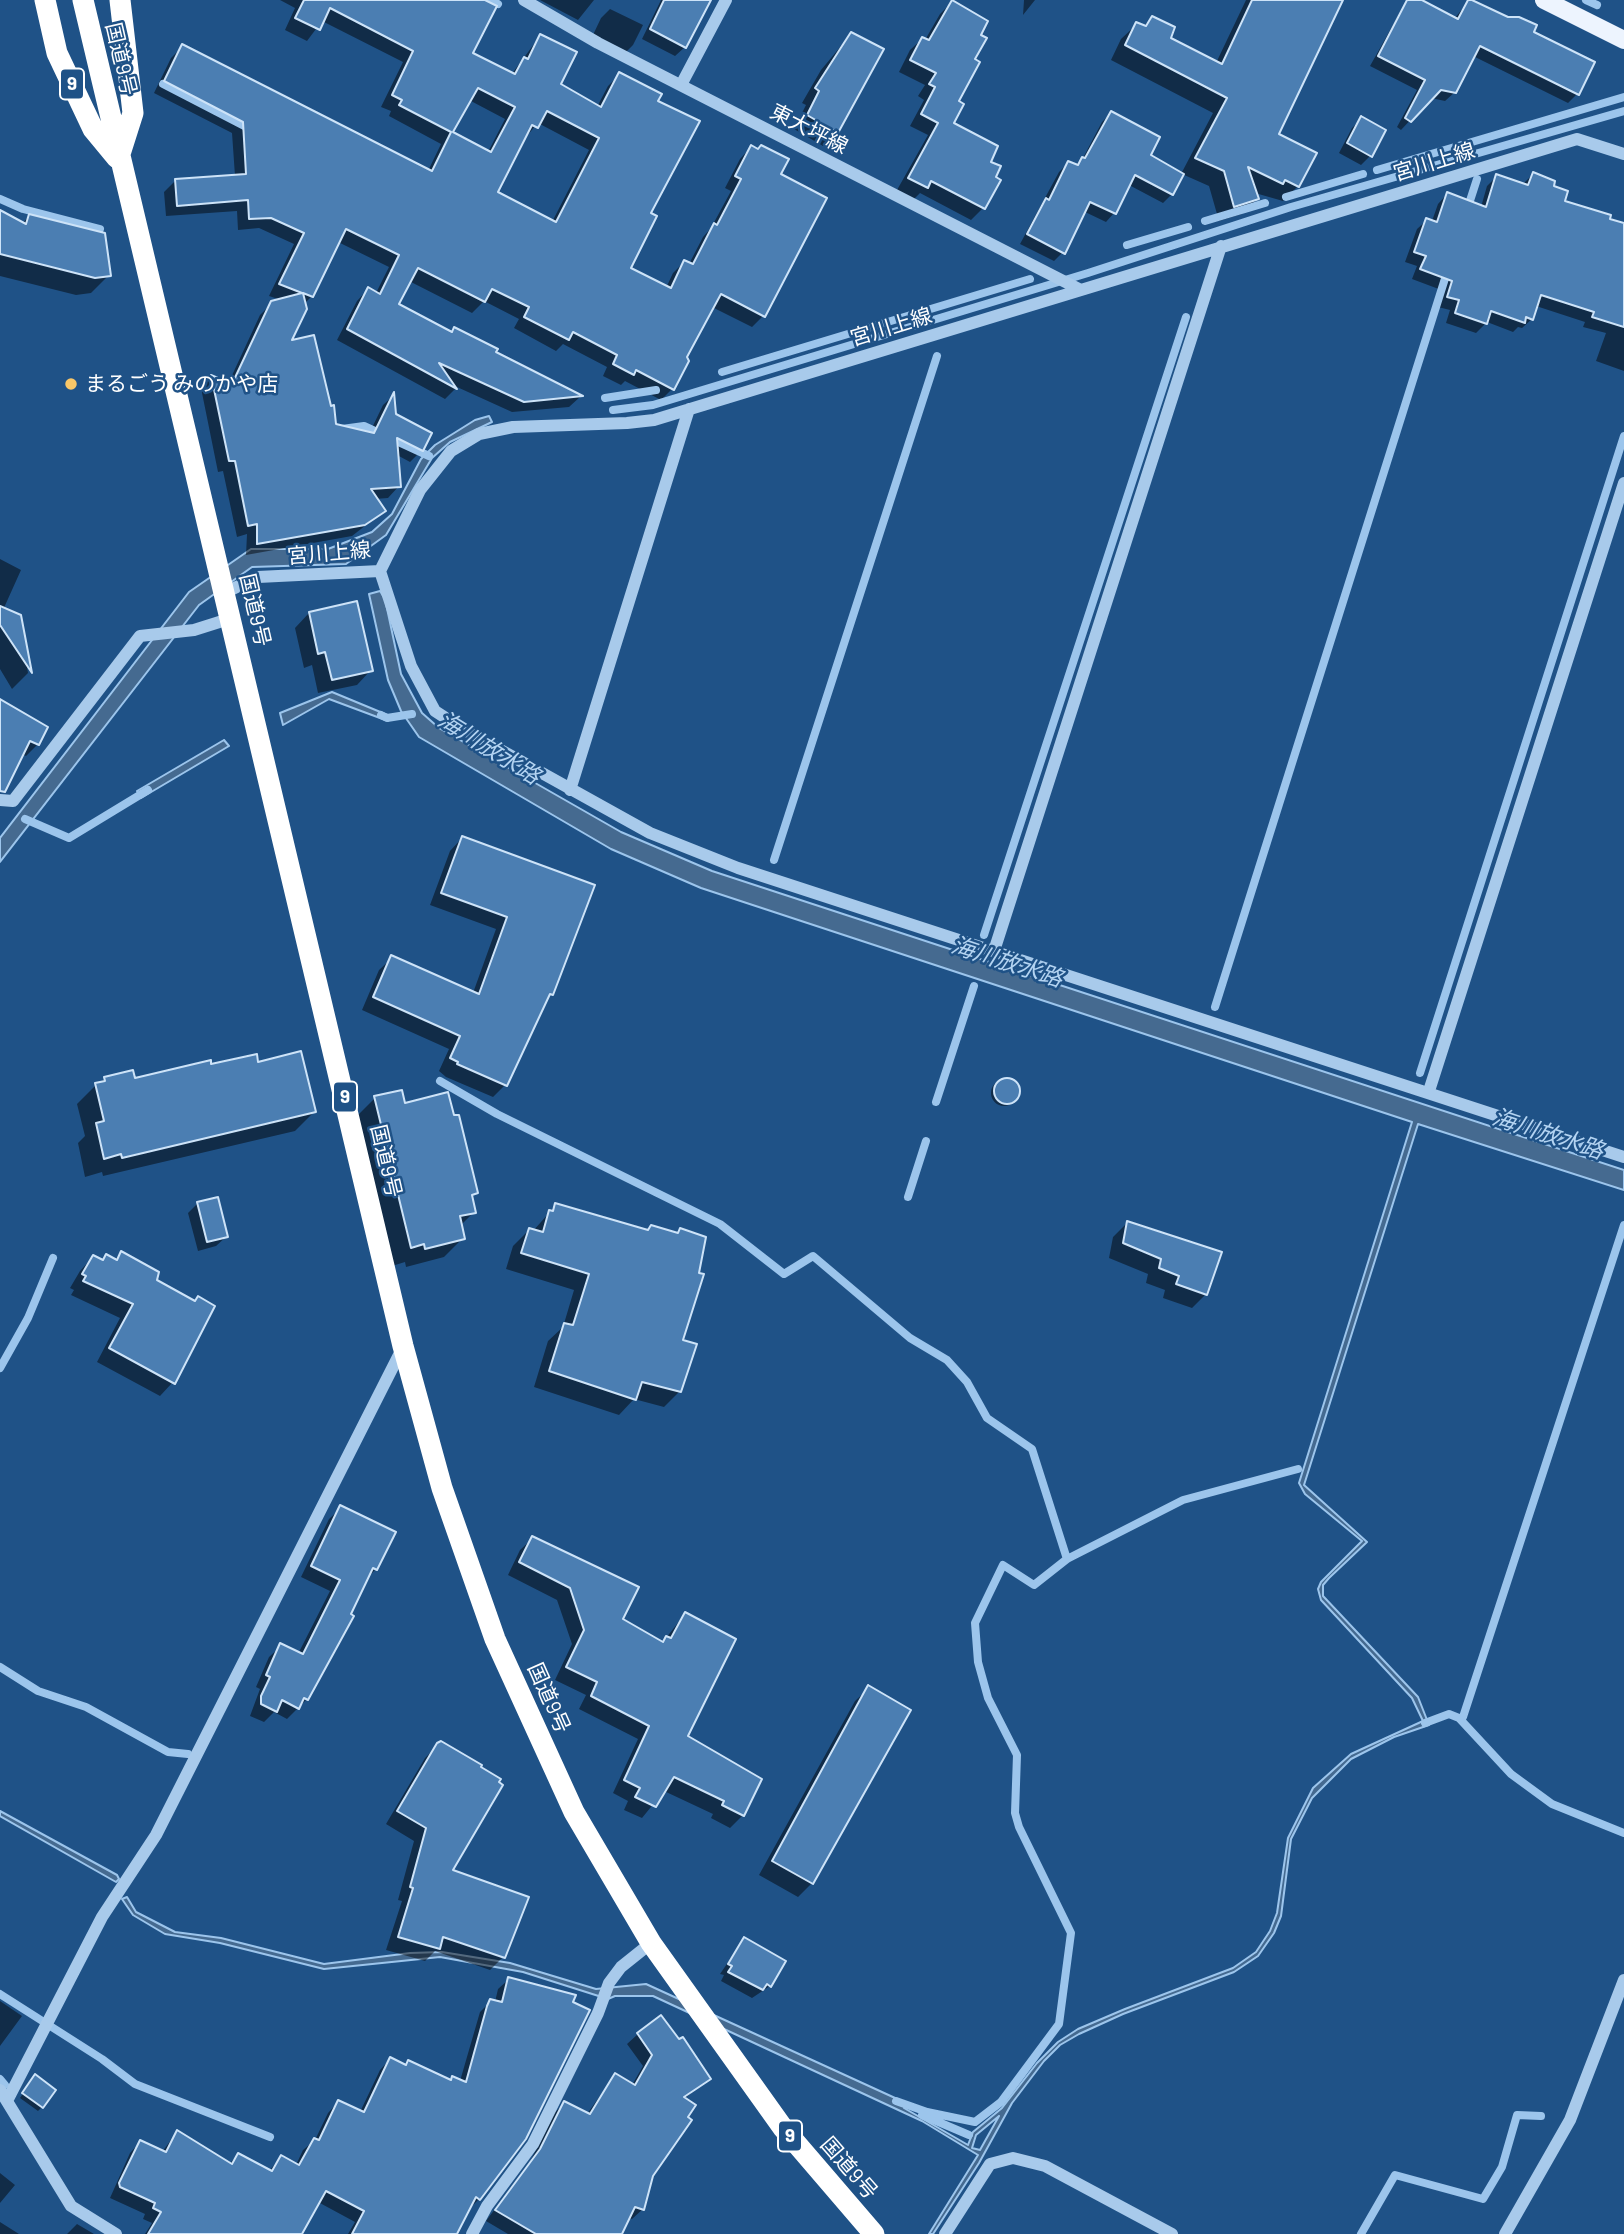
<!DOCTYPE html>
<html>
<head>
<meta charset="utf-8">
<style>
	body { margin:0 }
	canvas { display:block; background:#1f5287 }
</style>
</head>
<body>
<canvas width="1624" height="2234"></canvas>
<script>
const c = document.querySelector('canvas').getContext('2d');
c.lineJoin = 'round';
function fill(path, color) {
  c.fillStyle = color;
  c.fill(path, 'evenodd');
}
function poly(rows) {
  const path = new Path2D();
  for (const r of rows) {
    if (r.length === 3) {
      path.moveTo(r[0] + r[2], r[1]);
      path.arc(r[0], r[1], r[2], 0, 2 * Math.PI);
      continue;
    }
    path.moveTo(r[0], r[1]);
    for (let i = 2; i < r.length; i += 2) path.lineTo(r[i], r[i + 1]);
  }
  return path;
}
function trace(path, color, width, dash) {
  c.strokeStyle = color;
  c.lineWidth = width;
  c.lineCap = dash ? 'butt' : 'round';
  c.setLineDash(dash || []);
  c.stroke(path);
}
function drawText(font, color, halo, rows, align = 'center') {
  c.font = font + ' Barlow,"Noto Sans JP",sans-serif';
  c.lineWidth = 5;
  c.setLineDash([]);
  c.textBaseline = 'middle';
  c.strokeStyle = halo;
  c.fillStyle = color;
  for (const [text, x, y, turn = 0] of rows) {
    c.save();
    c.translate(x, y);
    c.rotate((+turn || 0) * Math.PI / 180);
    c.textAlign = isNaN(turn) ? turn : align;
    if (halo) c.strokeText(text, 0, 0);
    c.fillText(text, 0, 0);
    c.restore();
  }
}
const water = poly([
	[489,416,492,422,450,442,432,458,386,535,346,564,252,567,199,605,0,862,0,838,189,592,251,549,328,549,372,532,392,514,421,459,435,445,475,420,489,416],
	[380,591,385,599,401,674,422,713,439,728,621,832,712,871,1624,1170,1624,1190,1418,1124,1304,1485,1367,1542,1329,1578,1323,1585,1323,1596,1418,1697,1429,1725,1394,1737,1351,1759,1312,1798,1291,1839,1281,1916,1274,1933,1258,1956,1234,1972,1123,2014,1079,2034,1060,2045,1044,2061,1012,2103,979,2163,933,2234,929,2234,978,2155,922,2121,653,1996,615,1996,608,1999,523,1972,440,1957,324,1969,220,1943,165,1934,133,1915,122,1899,127,1897,136,1912,175,1932,221,1938,324,1964,410,1953,442,1952,510,1963,596,1989,646,1984,906,2103,904,2108,968,2145,973,2132,1002,2108,1037,2063,1058,2042,1078,2029,1125,2009,1233,1968,1256,1952,1270,1931,1277,1913,1288,1838,1313,1788,1351,1754,1423,1721,1412,1698,1321,1600,1318,1589,1321,1582,1362,1541,1305,1494,1299,1483,1412,1122,701,888,611,849,419,737,401,711,388,680,369,594,380,591],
	[999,2116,980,2150,972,2148,976,2135,999,2116],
	[332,692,390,716,388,721,329,699,283,725,280,713,332,692],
	[224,740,229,746,141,798,137,791,224,740],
	[0,1811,117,1875,119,1879,116,1882,0,1816,0,1811]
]);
const shadow = poly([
	[280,0,500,0,471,54,511,75,540,36,559,85,597,107,608,86,620,74,656,102,649,214,628,269,666,288,673,273,684,262,689,264,703,237,711,228,731,191,725,188,740,159,751,147,779,175,763,316,752,327,712,307,685,357,673,388,661,400,625,381,621,385,603,376,607,367,563,344,556,351,514,328,519,319,484,301,472,313,409,281,397,305,450,333,454,330,580,397,569,407,512,412,457,387,445,399,337,340,357,301,368,289,376,293,389,267,338,242,312,296,304,304,289,342,334,425,369,434,383,405,393,396,394,415,422,450,410,462,397,455,399,486,388,498,375,499,384,511,352,536,246,555,247,534,237,537,223,471,218,472,201,388,212,377,228,384,260,315,272,303,281,300,269,296,294,244,259,228,238,230,237,211,166,216,164,192,176,180,235,176,232,133,154,93,171,58,183,46,428,171,441,144,389,116,391,111,381,107,403,62,322,21,307,41,285,30,295,8],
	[469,100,505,119,488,152,450,133],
	[538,123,589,150,552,222,495,193,525,138],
	[540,0,594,0,578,20],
	[661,0,709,0,685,47,675,56,642,39],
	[1024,0,1035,0,1023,15],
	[1246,0,1341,0,1276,135,1298,186,1283,201,1255,193,1257,199,1242,214,1219,221,1209,186,1182,174,1172,194,1163,203,1129,185,1114,213,1106,222,1083,211,1063,252,1054,261,1020,244,1059,172,1068,163,1075,166,1083,158,1102,122,1111,113,1148,156,1181,174,1213,113,1111,60,1121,39,1137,24,1143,27,1152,18,1168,38,1216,63],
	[1407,0,1419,0,1454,19,1469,1,1531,33,1577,94,1568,103,1473,56,1455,92,1445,101,1431,98,1401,130,1397,127,1417,90,1370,66],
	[952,2,972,60,956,101,952,123,988,162,994,178,999,181,983,208,971,220,920,193,914,199,897,190,928,135,910,126,924,100,918,96,925,85,899,72,910,50,922,39,925,40,940,14],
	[610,9,643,25,633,45,624,54,592,37,601,18],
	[851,34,837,132,823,146,794,129,806,105,802,103,821,70],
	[1361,119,1384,130,1370,156,1361,165,1339,153,1352,128],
	[1533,174,1552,188,1563,202,1624,224,1624,371,1596,361,1606,333,1583,327,1585,322,1536,306,1532,319,1522,328,1518,327,1513,332,1487,322,1476,333,1446,323,1450,310,1438,307,1444,291,1412,279,1417,266,1405,262,1417,229,1427,220,1432,221,1438,204,1447,194,1481,207,1487,186,1497,176,1522,185],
	[0,212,22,224,29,216,109,275,91,293,76,295,0,276],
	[0,559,21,570,3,610,19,617,28,673,12,689,0,669],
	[309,613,371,670,357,685,318,693,312,665,304,668,295,628],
	[0,702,38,744,26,756,22,754,0,790],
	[462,838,552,994,544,1002,505,1085,493,1097,446,1077,439,1071,449,1049,362,1010,379,970,392,958,473,993,496,929,430,905,450,851],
	[256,1064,314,1112,295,1131,103,1176,102,1172,85,1177,78,1143,85,1136,77,1104,96,1085,105,1079,134,1080],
	[1004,1093,13],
	[375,1098,403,1105,476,1192,471,1198,474,1212,460,1226,463,1238,444,1257,406,1267,405,1262,392,1266,356,1117],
	[217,1199,226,1237,216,1246,198,1251,188,1213,197,1204],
	[556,1205,647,1232,676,1235,681,1230,680,1391,664,1407,634,1399,619,1415,534,1387,548,1341,563,1327,574,1290,506,1269,513,1246,529,1230,533,1231],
	[1127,1223,1206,1294,1192,1308,1163,1298,1165,1290,1146,1283,1148,1274,1109,1258,1113,1237],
	[121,1253,155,1281,173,1382,160,1396,97,1362,120,1318,71,1295,74,1290,70,1288,80,1271,93,1257,101,1262,106,1257,114,1261],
	[341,1508,376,1569,367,1578,307,1699,287,1719,274,1712,264,1722,250,1716,260,1689,256,1687,269,1657,281,1646,298,1654,330,1591,301,1577,329,1519],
	[533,1538,621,1620,662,1643,685,1614,685,1737,743,1815,730,1828,711,1818,713,1814,664,1791,642,1818,624,1810,628,1801,613,1793,638,1739,579,1709,586,1695,555,1680,572,1644,557,1600,508,1575,520,1550],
	[869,1688,812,1883,798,1897,759,1875,855,1701],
	[438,1745,451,1871,503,1957,490,1970,435,1951,425,1961,386,1950,402,1901,398,1900,414,1841,386,1824,425,1758],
	[744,1939,770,1986,752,1998,721,1981,724,1975,720,1974],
	[509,1979,479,2199,468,2210,455,2234,348,2234,355,2222,318,2202,301,2234,145,2234,152,2223,143,2219,145,2214,110,2198,130,2153,140,2142,162,2152,177,2132,229,2164,238,2155,269,2171,281,2157,296,2165,303,2150,315,2140,328,2113,338,2102,360,2112,380,2070,390,2059,404,2066,408,2062,449,2081,453,2078,460,2081,480,2012,491,2001,495,2002,498,1989],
	[0,2001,22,2016,0,2046],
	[638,2034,708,2079,684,2099,652,2175,643,2209,632,2219,628,2218,620,2234,508,2234,486,2221,530,2162,554,2113,565,2103,587,2114,615,2075,632,2085,643,2066,627,2044],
	[31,2081,42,2107,38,2111,20,2098],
	[0,2173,15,2185,0,2203],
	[0,2222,19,2234,0,2234],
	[77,2224,94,2234,67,2234]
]);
const stream = poly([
	[491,0,498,4],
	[1586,0,1597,5],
	[163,84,250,129],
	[1377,170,1624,97],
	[1286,197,1363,174],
	[0,199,23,209,100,229],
	[1467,210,1477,179],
	[1205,221,1265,203],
	[1127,245,1188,227],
	[722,372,1030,279],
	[605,398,656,390],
	[613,410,653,405,1088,273,1291,207,1624,111],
	[342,429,364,426,429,456],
	[381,715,387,718,412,714],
	[25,819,69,838,148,790],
	[774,860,937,356],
	[984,935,1186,317],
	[1215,1007,1448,269],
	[1420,1073,1624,436],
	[440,1081,497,1114,720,1224,784,1274,813,1256,910,1338,947,1360,967,1382,987,1418,1032,1449,1067,1559],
	[936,1102,974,986],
	[908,1197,926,1141],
	[0,1368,28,1318,53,1258],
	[0,1667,38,1691,86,1707,168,1752,188,1754],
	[1463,1717,1624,1225],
	[1425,1723,1449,1714,1459,1718,1511,1774,1552,1804,1624,1833],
	[0,1994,102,2059,135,2084,270,2137],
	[0,2079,5,2085],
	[896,2101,927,2112,975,2122,1001,2102,1059,2024,1071,1933,1019,1827,1015,1813,1017,1755,988,1698,978,1662,975,1623,1003,1565,1034,1585,1067,1559,1183,1500,1298,1469],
	[922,2115,969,2135],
	[1361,2234,1395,2175,1483,2199,1502,2167,1517,2115,1541,2116]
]);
const building = poly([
	[304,0,485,0,497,6,473,53,515,74,524,57,528,59,540,34,577,52,561,84,601,107,619,72,662,94,658,101,700,121,651,213,657,216,631,268,671,288,684,260,693,264,714,223,717,225,741,179,735,176,751,145,758,149,761,145,789,159,781,174,827,198,765,317,721,294,687,357,689,361,674,390,636,370,634,375,613,364,617,355,573,332,569,340,524,317,529,307,492,289,485,302,418,268,399,304,452,332,454,327,498,349,496,352,583,396,524,402,439,363,457,389,347,329,368,287,380,294,399,255,346,229,313,297,303,293,307,309,292,340,314,335,331,406,334,405,336,424,374,433,394,392,396,414,432,433,423,451,397,438,401,487,371,489,386,511,365,525,257,544,257,524,248,526,235,461,229,461,211,375,232,384,271,301,302,293,279,284,304,233,271,218,249,219,248,200,177,206,175,179,246,174,243,122,164,81,182,44,432,171,451,132,399,105,402,100,392,95,413,51,330,8,320,30,295,18,304,0],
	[478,88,515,107,491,152,453,132,478,88],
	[547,111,599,138,556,222,498,192,532,125,538,128,547,111],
	[664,0,711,0,686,48,650,29,664,0],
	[952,0,988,21,981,35,987,38,975,59,980,62,959,101,964,104,954,123,998,146,991,162,1001,166,996,177,1001,180,985,209,931,181,928,188,908,178,938,123,921,114,935,87,929,84,936,73,910,60,922,37,929,40,952,0],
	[1252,0,1343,0,1279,134,1317,153,1299,187,1285,180,1283,184,1248,167,1259,199,1234,207,1224,171,1195,158,1227,98,1125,45,1136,22,1146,26,1152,16,1175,27,1171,38,1222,64,1252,0],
	[1407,0,1422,0,1458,19,1468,0,1472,0,1508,17,1519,17,1537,25,1534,32,1595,62,1579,95,1480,46,1456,93,1441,90,1411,122,1405,118,1425,80,1378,56,1407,0],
	[851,32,884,49,838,133,807,115,819,91,815,88,851,32],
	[1111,111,1160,137,1151,155,1184,174,1173,195,1135,175,1116,214,1090,202,1065,254,1027,234,1046,198,1049,200,1068,161,1078,165,1082,157,1085,158,1111,111],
	[1361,116,1386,130,1372,157,1347,143,1361,116],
	[1533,172,1555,181,1554,186,1568,191,1565,201,1611,215,1610,219,1624,223,1624,327,1592,317,1594,312,1541,295,1533,320,1526,317,1525,323,1491,311,1487,324,1455,313,1459,300,1447,297,1452,281,1420,269,1426,256,1414,252,1426,218,1437,222,1447,192,1486,207,1496,174,1528,185,1533,172],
	[0,210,26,224,29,214,105,233,111,276,95,278,0,254,0,210],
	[357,601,373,671,332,680,325,652,318,654,309,612,357,601],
	[0,606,21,615,32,673,0,625,0,606],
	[0,699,48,727,39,745,30,741,5,792,0,791,0,699],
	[462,836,595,885,553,995,550,994,507,1086,457,1064,458,1062,450,1058,460,1036,373,997,391,955,479,994,507,917,441,893,462,836],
	[301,1051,316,1112,122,1158,121,1154,104,1159,96,1123,104,1121,95,1083,105,1081,104,1077,133,1070,135,1078,211,1060,211,1064,257,1054,258,1062,301,1051],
	[1007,1091,13],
	[402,1090,405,1103,448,1092,454,1115,459,1115,478,1193,472,1195,476,1213,460,1216,465,1239,425,1249,424,1244,411,1248,374,1096,402,1090],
	[218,1197,228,1237,207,1242,197,1202,218,1197],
	[555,1203,648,1230,651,1225,678,1233,680,1228,706,1237,699,1273,704,1274,683,1340,697,1344,681,1392,642,1382,636,1400,549,1371,564,1323,573,1325,589,1274,521,1253,529,1228,543,1232,549,1210,553,1211,555,1203],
	[1127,1221,1222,1252,1207,1295,1176,1284,1179,1276,1159,1268,1161,1259,1123,1243,1127,1221],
	[121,1251,159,1272,157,1280,195,1301,198,1296,215,1306,175,1384,109,1348,133,1304,83,1281,86,1276,82,1274,93,1255,103,1260,106,1254,117,1260,121,1251],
	[340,1505,396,1532,377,1570,373,1568,351,1614,354,1616,308,1700,304,1698,299,1709,282,1700,277,1712,261,1704,261,1696,270,1677,266,1675,280,1643,303,1654,340,1580,311,1566,340,1505],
	[532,1536,639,1587,623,1619,663,1642,666,1636,671,1638,685,1612,736,1639,688,1736,762,1779,744,1816,722,1805,724,1801,674,1777,656,1807,635,1797,640,1788,624,1780,649,1726,591,1696,597,1682,566,1667,584,1630,570,1588,519,1562,532,1536],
	[868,1685,911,1710,813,1884,772,1861,868,1685],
	[441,1741,482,1765,481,1767,501,1779,499,1782,503,1785,453,1870,529,1897,505,1958,443,1937,440,1949,398,1937,413,1888,410,1887,426,1828,397,1811,437,1743,441,1741],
	[744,1937,786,1961,771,1987,767,1984,763,1990,728,1972,732,1966,728,1964,744,1937],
	[508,1977,576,1995,573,2002,590,2010,526,2139,480,2200,476,2197,457,2234,352,2234,364,2211,326,2191,302,2234,148,2234,161,2212,153,2208,155,2203,120,2187,119,2183,140,2140,166,2152,177,2130,232,2164,238,2153,272,2171,281,2155,299,2165,314,2138,319,2140,338,2100,364,2112,390,2057,406,2065,408,2060,451,2080,452,2076,466,2082,487,2006,490,1999,502,2002,508,1977],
	[661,2015,679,2039,683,2037,711,2079,684,2097,696,2105,688,2117,692,2120,653,2176,644,2210,635,2207,622,2234,536,2234,495,2210,540,2149,564,2101,590,2114,615,2073,635,2085,652,2055,637,2033,661,2015],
	[35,2074,56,2090,43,2108,22,2093,35,2074]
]);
const minor = poly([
	[524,0,598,43,1079,289],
	[681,85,726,0],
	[380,571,411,666,435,711,461,728,650,833,738,868,1624,1157],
	[226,592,258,577,380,571,420,490,451,451,479,434,513,427,627,423,654,420,1577,139,1624,154],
	[570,790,689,409],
	[0,800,13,801,140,636,194,630,232,618],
	[994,951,1221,246],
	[1429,1091,1624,483],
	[0,2090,71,2206,116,2234],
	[8,2099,102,1917,156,1835,403,1347],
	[472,2234,487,2206,533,2144,598,2013,609,1983,621,1967,651,1943],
	[945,2234,990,2164,1013,2158,1045,2166,1172,2234],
	[1505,2234,1570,2120,1624,1980]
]);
const major = poly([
	[1544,0,1624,40]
]);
const highway = poly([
	[45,0,57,53,93,129,117,158],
	[83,0,403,1346,442,1488,495,1639,574,1812,651,1943,783,2128,874,2234],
	[119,157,133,113,120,0]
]);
const markers = [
	[71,384,7,"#f9c768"]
];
const shields = [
	[72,84,24],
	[345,1097,24],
	[790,2136,24]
];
const shieldNames = [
	["9",72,84],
	["9",345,1097],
	["9",790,2136]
];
const streetNames = [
	["国道9号",121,59,77],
	["東大坪線",809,129,27],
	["宮川上線",1434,162,-17],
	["宮川上線",891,327,-17],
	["宮川上線",329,553,-5],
	["国道9号",255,610,77],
	["国道9号",386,1161,77],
	["国道9号",549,1698,66],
	["国道9号",849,2168,49]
];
const poiNames = [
	["まるごう みのかや店",85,384]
];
const waterNames = [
	["海川放水路",489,748,32],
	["海川放水路",1007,962,18],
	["海川放水路",1548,1134,18]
];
fill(water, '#456a90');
trace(water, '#9cc5ec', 2);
fill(shadow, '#0007');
trace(stream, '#9cc5ec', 8);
fill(building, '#4b7eb2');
trace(building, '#cde3f8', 2);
trace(minor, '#a8caeb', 12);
trace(major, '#edf4fe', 18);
trace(highway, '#fff', 21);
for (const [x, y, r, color] of markers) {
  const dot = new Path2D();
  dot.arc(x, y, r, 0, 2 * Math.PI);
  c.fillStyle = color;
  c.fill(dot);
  trace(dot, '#1f5287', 2.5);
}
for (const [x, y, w] of shields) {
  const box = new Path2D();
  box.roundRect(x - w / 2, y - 15.5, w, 31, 5);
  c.fillStyle = '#1f5287';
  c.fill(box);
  trace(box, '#fff', 2);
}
drawText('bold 19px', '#fff', null, shieldNames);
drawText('21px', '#fff', '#1f5287', streetNames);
drawText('21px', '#fff', '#1f5287', poiNames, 'left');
drawText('italic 23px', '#b4d4f2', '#1f5287', waterNames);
</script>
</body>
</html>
